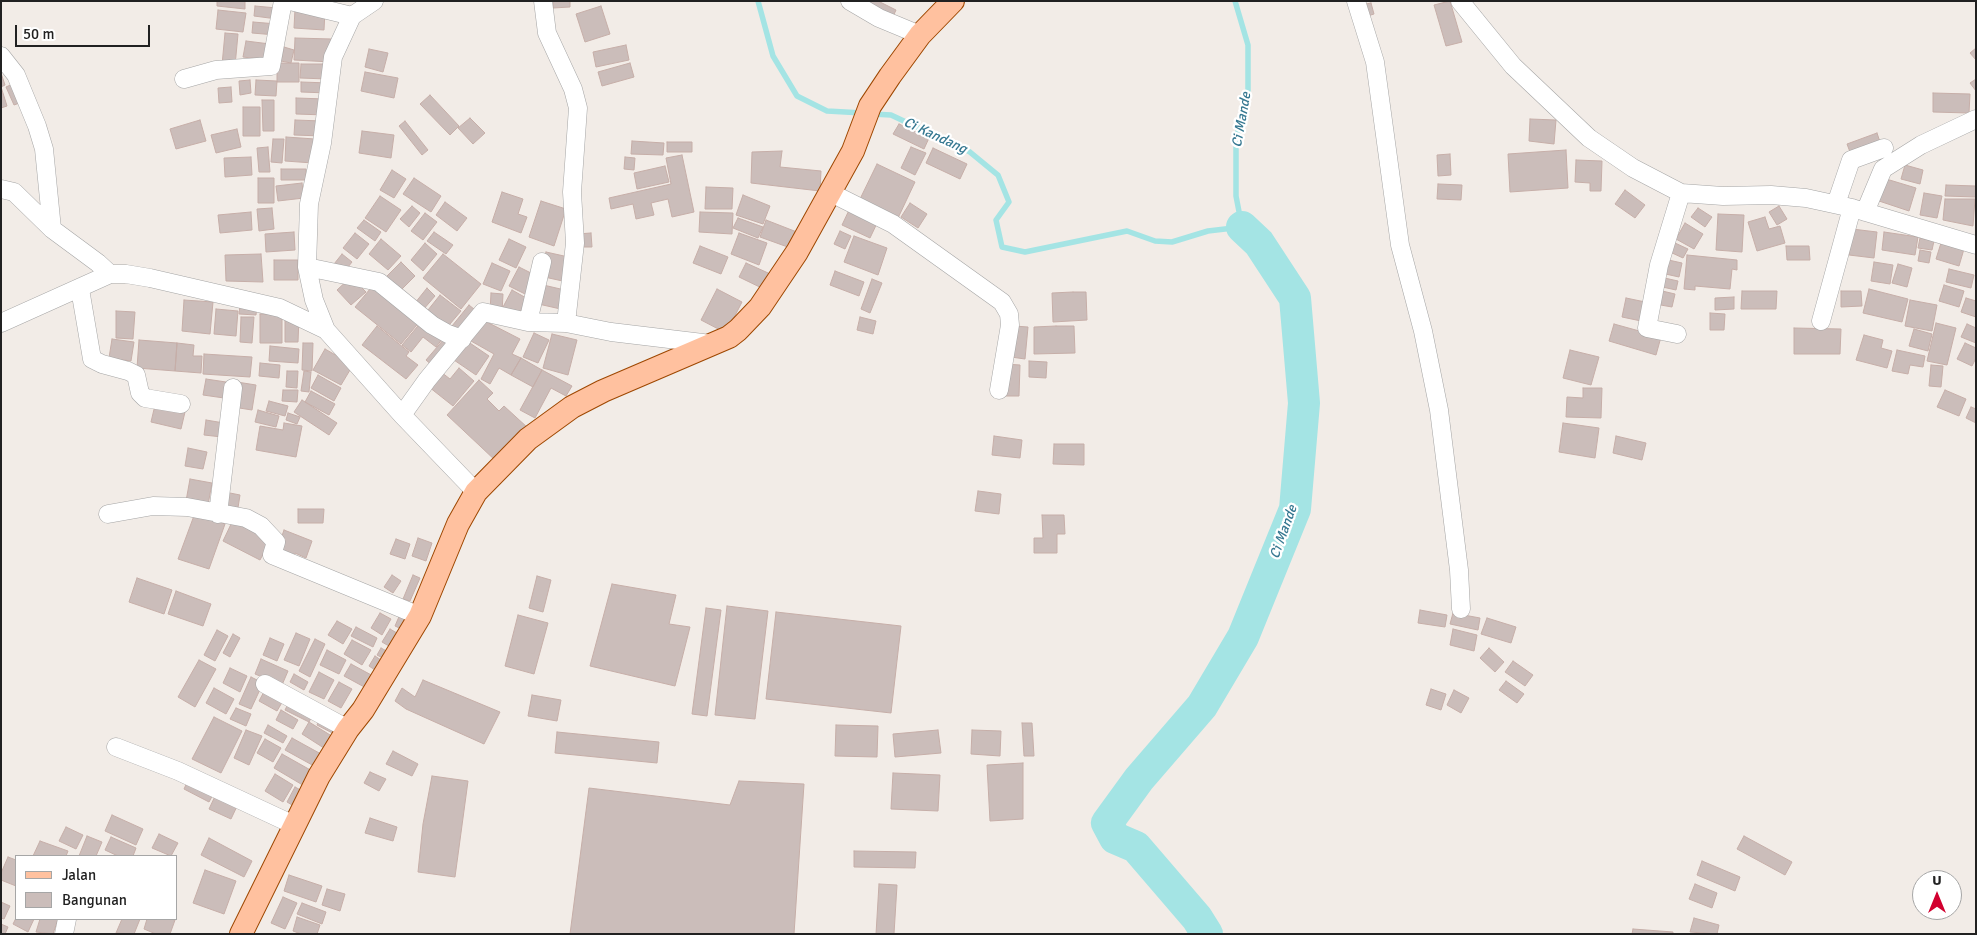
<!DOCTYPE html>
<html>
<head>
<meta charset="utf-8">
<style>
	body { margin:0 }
	#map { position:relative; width:1977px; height:935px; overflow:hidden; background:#f2ece7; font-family:Signika,sans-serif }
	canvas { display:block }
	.frame { position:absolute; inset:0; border:2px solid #212121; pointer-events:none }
	.legend { position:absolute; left:15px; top:855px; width:162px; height:65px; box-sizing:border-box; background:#fff; border:1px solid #a6a6a6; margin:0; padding:6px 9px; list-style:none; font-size:15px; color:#212121 }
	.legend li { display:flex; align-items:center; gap:10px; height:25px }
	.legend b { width:25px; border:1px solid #a6a6a6 }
	.north { position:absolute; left:1912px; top:870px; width:50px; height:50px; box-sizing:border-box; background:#fff; border:1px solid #a6a6a6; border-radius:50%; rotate:0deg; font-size:14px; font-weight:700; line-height:20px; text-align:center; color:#212121 }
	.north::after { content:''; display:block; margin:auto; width:18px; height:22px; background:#d2002f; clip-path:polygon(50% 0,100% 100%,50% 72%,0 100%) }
	.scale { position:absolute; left:15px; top:25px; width:135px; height:22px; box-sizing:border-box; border:2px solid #212121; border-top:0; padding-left:6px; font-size:15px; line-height:18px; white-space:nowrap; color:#212121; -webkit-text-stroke:4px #fff; paint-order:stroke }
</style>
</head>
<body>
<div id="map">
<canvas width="1977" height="935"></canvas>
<div class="frame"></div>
<ul class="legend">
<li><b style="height:6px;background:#ffc19f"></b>Jalan</li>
<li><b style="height:14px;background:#cbbdba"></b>Bangunan</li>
</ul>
<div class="north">U</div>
<div class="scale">50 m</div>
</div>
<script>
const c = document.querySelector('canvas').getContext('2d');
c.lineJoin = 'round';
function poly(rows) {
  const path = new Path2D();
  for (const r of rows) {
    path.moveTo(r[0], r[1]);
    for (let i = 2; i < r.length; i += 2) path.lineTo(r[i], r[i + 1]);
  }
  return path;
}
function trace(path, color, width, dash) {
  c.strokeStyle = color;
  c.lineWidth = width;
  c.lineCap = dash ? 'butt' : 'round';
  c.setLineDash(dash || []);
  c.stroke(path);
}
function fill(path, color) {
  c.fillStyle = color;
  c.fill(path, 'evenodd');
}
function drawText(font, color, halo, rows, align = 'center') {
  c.font = font + ' Signika,sans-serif';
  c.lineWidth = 4.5;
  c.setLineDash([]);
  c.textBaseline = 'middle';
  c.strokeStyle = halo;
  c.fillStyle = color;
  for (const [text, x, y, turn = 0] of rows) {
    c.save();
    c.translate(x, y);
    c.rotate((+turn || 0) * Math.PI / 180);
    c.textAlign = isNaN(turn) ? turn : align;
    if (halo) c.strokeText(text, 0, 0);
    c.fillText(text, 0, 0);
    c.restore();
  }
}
const stream = poly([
	[758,1,773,56,797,96,827,111,863,113],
	[872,114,891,115,970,152,998,175,1009,202,996,220,1002,247,1025,252,1127,231,1155,241,1172,242,1208,231,1242,227,1236,196,1236,142,1239,125,1248,96,1248,45,1235,1]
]);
const river = poly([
	[1207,934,1197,918,1136,847,1115,838,1107,823,1139,779,1202,706,1243,637,1295,509,1304,403,1295,298,1259,243,1242,227]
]);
const building = poly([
	[217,1,245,1,245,9,217,6,217,1],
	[553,1,570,1,570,7,553,8,553,1],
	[868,1,878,1,896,10,891,21,865,9,868,1],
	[1450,1,1462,42,1446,46,1434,5,1450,1],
	[1371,3,1374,14,1364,17,1361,5,1371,3],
	[255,6,277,8,277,19,254,16,255,6],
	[601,6,610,34,585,42,576,14,601,6],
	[295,9,325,11,324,30,294,28,295,9],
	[218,10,246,13,243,32,216,29,218,10],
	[253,22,277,24,276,35,252,33,253,22],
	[225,33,238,34,235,66,222,65,225,33],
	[295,38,332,39,331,62,294,60,295,38],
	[246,41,270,44,267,60,243,57,246,41],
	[626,45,629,60,596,67,593,52,626,45],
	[284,47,294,50,291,63,281,61,284,47],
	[1976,48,1976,60,1970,53,1976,48],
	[369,49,388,53,383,72,365,67,369,49],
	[277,63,299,63,299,82,277,82,277,63],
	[630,63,634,77,602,86,598,72,630,63],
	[301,64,327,64,327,79,300,78,301,64],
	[365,72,398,78,394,98,361,91,365,72],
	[1,73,5,85,1,87,1,73],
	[1976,79,1976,91,1970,83,1976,79],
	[250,80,251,93,240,95,239,81,250,80],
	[256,80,277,81,276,96,255,95,256,80],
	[17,82,25,101,14,105,6,87,17,82],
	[301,82,329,83,328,93,301,92,301,82],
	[231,87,232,102,219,103,218,88,231,87],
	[2,90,7,106,1,108,1,91,2,90],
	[1933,93,1970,94,1969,113,1933,112,1933,93],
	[430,95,459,126,450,135,420,104,430,95],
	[296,98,326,99,325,115,296,114,296,98],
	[262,100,274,100,274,131,263,131,262,100],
	[243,107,260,107,260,136,243,136,243,107],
	[470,118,485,133,473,144,458,128,470,118],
	[1530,119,1556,120,1554,144,1529,141,1530,119],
	[200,120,206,141,176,149,170,129,200,120],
	[295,120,322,121,322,136,294,135,295,120],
	[405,121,428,150,422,155,399,126,405,121],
	[899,124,929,138,924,149,893,134,899,124],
	[237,129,241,147,216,153,211,135,237,129],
	[362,131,394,135,391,158,359,153,362,131],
	[1877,133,1880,142,1850,152,1847,144,1877,133],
	[286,137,315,139,313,163,285,161,286,137],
	[273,139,284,139,282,163,271,162,273,139],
	[632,141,664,143,663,155,631,154,632,141],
	[667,142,692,142,692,152,667,152,667,142],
	[268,147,270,172,259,172,257,148,268,147],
	[911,147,926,153,915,175,901,168,911,147],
	[933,148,967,164,960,179,926,163,933,148],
	[1566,150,1568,188,1510,192,1508,154,1566,150],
	[782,151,780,167,821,171,820,191,751,183,752,152,782,151],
	[1450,154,1451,175,1438,176,1437,155,1450,154],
	[682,155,694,212,672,217,668,199,651,203,654,215,636,219,633,204,611,209,609,198,671,184,666,158,682,155],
	[251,157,252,175,225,177,224,158,251,157],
	[625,157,635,158,634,170,624,169,625,157],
	[1576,160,1602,161,1601,191,1590,191,1590,183,1575,182,1576,160],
	[877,164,915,182,898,218,860,199,877,164],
	[1905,165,1923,170,1920,184,1901,179,1905,165],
	[665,166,669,182,637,189,634,173,665,166],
	[281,169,306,169,306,180,281,180,281,169],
	[392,170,406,179,394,198,380,190,392,170],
	[258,178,274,178,274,203,258,203,258,178],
	[414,178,441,196,431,212,403,194,414,178],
	[1883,178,1916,188,1909,211,1876,200,1883,178],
	[302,183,304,198,278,201,276,186,302,183],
	[1438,184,1462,185,1461,200,1437,199,1438,184],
	[1946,185,1976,186,1976,197,1945,196,1946,185],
	[706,187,733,188,732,209,705,209,706,187],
	[1625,190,1645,205,1635,218,1615,204,1625,190],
	[502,192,523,199,518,214,527,217,521,233,492,222,502,192],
	[1924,193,1942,196,1937,218,1920,215,1924,193],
	[743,195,770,206,763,224,736,215,743,195],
	[380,196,401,210,386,232,365,218,380,196],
	[1945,199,1975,199,1973,226,1943,220,1945,199],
	[541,201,566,209,554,246,529,237,541,201],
	[445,202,467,218,457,231,436,215,445,202],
	[910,203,927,214,918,228,901,217,910,203],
	[412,206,420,213,409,227,400,219,412,206],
	[851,206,879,219,870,238,842,225,851,206],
	[1779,206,1787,219,1777,225,1769,212,1779,206],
	[272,208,274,229,259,231,257,209,272,208],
	[1698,208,1712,217,1705,227,1691,217,1698,208],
	[251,212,252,230,220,233,218,215,251,212],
	[700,212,733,213,732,234,699,232,700,212],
	[425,213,437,222,423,240,411,231,425,213],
	[1718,214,1744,215,1742,252,1716,250,1718,214],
	[1765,217,1769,229,1780,226,1785,243,1757,251,1748,222,1765,217],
	[738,218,763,227,758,238,733,228,738,218],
	[364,220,381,232,375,241,357,228,364,220],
	[766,220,802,234,796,250,760,237,766,220],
	[1685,223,1703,234,1694,249,1676,239,1685,223],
	[1852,229,1877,232,1874,258,1849,255,1852,229],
	[840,231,851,236,845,249,834,244,840,231],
	[294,232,295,250,266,252,265,234,294,232],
	[434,232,453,245,446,254,427,241,434,232],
	[1884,232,1918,237,1915,255,1882,250,1884,232],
	[355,233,369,244,357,259,343,248,355,233],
	[591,233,592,247,577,247,577,234,591,233],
	[739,233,767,243,759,265,731,254,739,233],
	[854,236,887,248,878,275,844,262,854,236],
	[1920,238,1934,241,1932,250,1918,248,1920,238],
	[381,239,401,256,388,270,369,254,381,239],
	[509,239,526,247,516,268,499,260,509,239],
	[425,243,437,254,423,271,411,260,425,243],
	[1675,243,1688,249,1683,258,1670,252,1675,243],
	[1941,243,1964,249,1959,266,1936,259,1941,243],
	[700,246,728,257,721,274,693,263,700,246],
	[1786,246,1809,246,1810,260,1787,260,1786,246],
	[1920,250,1931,252,1929,263,1918,261,1920,250],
	[546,252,573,258,567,282,540,276,546,252],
	[261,254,263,282,226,281,225,255,261,254],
	[342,254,352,262,344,272,334,264,342,254],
	[443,254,481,284,461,309,423,278,443,254],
	[1687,255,1737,260,1737,270,1732,269,1730,289,1695,286,1695,290,1684,289,1687,255],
	[1664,259,1682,263,1679,277,1661,273,1664,259],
	[274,260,298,260,298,280,274,280,274,260],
	[401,262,415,276,400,291,386,277,401,262],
	[1874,262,1893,265,1890,284,1871,281,1874,262],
	[492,263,510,271,501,291,483,284,492,263],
	[746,263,777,277,770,292,739,277,746,263],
	[1898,264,1912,268,1907,287,1892,283,1898,264],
	[519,267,535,275,525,294,509,286,519,267],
	[1949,269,1974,275,1971,288,1946,282,1949,269],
	[835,271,864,282,859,296,830,285,835,271],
	[351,277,366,292,351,305,337,290,351,277],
	[1660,277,1678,281,1676,290,1658,286,1660,277],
	[872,279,882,283,870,313,861,309,872,279],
	[375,283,421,320,401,344,355,307,375,283],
	[539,284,569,291,565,310,534,303,539,284],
	[1944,285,1964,291,1959,307,1939,301,1944,285],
	[427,288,435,296,423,310,415,303,427,288],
	[717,289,742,302,726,333,701,320,717,289],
	[1869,289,1908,299,1902,322,1863,313,1869,289],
	[512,290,528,299,519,315,503,307,512,290],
	[1658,290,1675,294,1672,307,1655,304,1658,290],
	[1742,291,1777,291,1776,309,1741,309,1742,291],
	[1841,291,1861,291,1862,306,1841,307,1841,291],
	[1073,292,1086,292,1087,320,1053,322,1052,293,1073,292],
	[491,293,503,294,502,313,490,312,491,293],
	[440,295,461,311,444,331,424,315,440,295],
	[1734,297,1734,309,1715,310,1715,298,1734,297],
	[1626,298,1650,303,1646,322,1622,317,1626,298],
	[1966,298,1976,301,1976,317,1961,312,1966,298],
	[184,300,213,302,210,334,182,331,184,300],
	[1910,300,1937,305,1932,331,1905,326,1910,300],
	[240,305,257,305,256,315,239,314,240,305],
	[469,305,480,314,463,335,452,326,469,305],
	[216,309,238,311,236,336,214,334,216,309],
	[116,311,135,312,133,339,116,338,116,311],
	[1710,313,1725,314,1724,330,1710,330,1710,313],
	[260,314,282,314,282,343,260,343,260,314],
	[241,317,254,317,252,343,240,342,241,317],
	[860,317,876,321,873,334,857,330,860,317],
	[285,318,299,318,298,342,285,342,285,318],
	[483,320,520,339,512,354,521,358,511,375,499,368,490,384,481,379,494,354,471,341,483,320],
	[422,321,443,338,436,347,423,337,411,352,402,345,422,321],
	[1936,323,1956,328,1947,365,1927,361,1936,323],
	[1614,324,1661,337,1656,355,1609,341,1614,324],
	[1967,324,1976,328,1976,343,1961,337,1967,324],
	[377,326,409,352,406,356,418,365,406,379,362,345,377,326],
	[1014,326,1028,327,1025,359,1011,357,1014,326],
	[1056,326,1074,326,1075,353,1034,354,1034,327,1056,326],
	[1794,328,1841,329,1840,354,1794,354,1794,328],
	[1914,329,1932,334,1928,351,1909,346,1914,329],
	[534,333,549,340,538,363,523,357,534,333],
	[552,334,577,340,568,375,543,368,552,334],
	[1864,335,1883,340,1881,348,1892,351,1887,368,1856,360,1864,335],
	[112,339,134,342,131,361,109,358,112,339],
	[444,339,453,346,434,367,426,360,444,339],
	[464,339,489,356,476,375,451,358,464,339],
	[139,340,177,343,175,371,137,368,139,340],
	[177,343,194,345,193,356,202,356,201,373,175,371,177,343],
	[303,343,313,343,312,371,302,370,303,343],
	[1965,343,1976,348,1976,358,1972,366,1957,359,1965,343],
	[270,346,299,349,298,363,269,361,270,346],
	[325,349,353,365,341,385,313,370,325,349],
	[1570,350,1599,357,1591,385,1563,378,1570,350],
	[1897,350,1925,356,1923,367,1910,365,1908,374,1892,371,1897,350],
	[204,354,252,357,250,377,203,374,204,354],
	[521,358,542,370,533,387,511,375,521,358],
	[1029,361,1047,362,1046,378,1029,377,1029,361],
	[260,363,280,365,279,378,259,376,260,363],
	[1005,364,1020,365,1019,396,1003,396,1005,364],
	[1931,365,1943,366,1941,387,1929,386,1931,365],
	[459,368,474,381,453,406,429,387,441,372,450,379,459,368],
	[542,370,572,386,566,396,551,388,535,418,520,410,542,370],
	[287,371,298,371,297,388,286,387,287,371],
	[304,371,311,372,309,392,301,391,304,371],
	[318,375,341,388,334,401,311,388,318,375],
	[206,379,226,382,224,398,203,395,206,379],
	[479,380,493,393,487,399,499,411,504,406,528,428,497,462,447,415,479,380],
	[237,382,256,385,252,410,233,407,237,382],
	[1583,388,1602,388,1601,418,1566,417,1567,397,1583,398,1583,388],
	[283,390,298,390,297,402,282,401,283,390],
	[1945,390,1966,399,1959,416,1937,407,1945,390],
	[311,391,335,404,329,415,305,402,311,391],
	[302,400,337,423,329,435,294,412,302,400],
	[269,401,288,406,285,416,266,411,269,401],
	[155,405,185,412,181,429,151,422,155,405],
	[1971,407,1976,409,1976,423,1966,418,1971,407],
	[258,410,279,416,276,427,255,422,258,410],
	[288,413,300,417,297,424,286,420,288,413],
	[206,420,224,423,222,437,204,435,206,420],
	[284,423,302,426,296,457,256,450,260,426,283,430,284,423],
	[1563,423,1599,428,1595,458,1559,452,1563,423],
	[994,436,1022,440,1020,458,992,455,994,436],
	[1616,436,1646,443,1642,460,1613,453,1616,436],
	[1054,444,1084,444,1084,465,1053,464,1054,444],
	[188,448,207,452,203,469,185,466,188,448],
	[190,479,212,483,208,505,186,501,190,479],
	[978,491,1001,494,999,514,975,511,978,491],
	[225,492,240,495,237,514,221,511,225,492],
	[298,509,324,509,323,523,298,523,298,509],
	[195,513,225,524,209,569,178,559,195,513],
	[1042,515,1064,515,1065,534,1057,534,1057,553,1034,553,1034,538,1043,538,1042,515],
	[233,520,271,539,260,560,223,541,233,520],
	[284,530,312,541,306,558,295,553,293,559,276,553,284,530],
	[418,538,432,543,426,561,412,556,418,538],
	[396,539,410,544,405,559,390,554,396,539],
	[392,575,401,581,393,593,384,587,392,575],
	[413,575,420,578,410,601,403,599,413,575],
	[537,576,551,580,543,612,529,608,537,576],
	[137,578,172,590,164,614,129,602,137,578],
	[612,584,676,595,669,624,690,627,675,686,590,666,612,584],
	[176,591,211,604,203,626,168,614,176,591],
	[727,606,768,611,755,719,715,715,727,606],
	[706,608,721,610,707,716,692,714,706,608],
	[1420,610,1447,615,1445,627,1418,623,1420,610],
	[401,612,414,618,408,632,395,626,401,612],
	[776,612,901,626,891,713,766,699,776,612],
	[380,613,391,619,382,635,371,628,380,613],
	[1453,613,1480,618,1478,630,1450,624,1453,613],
	[518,615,548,623,534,674,505,666,518,615],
	[1487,618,1516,627,1511,643,1481,634,1487,618],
	[337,621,352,629,343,644,328,635,337,621],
	[356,627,377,638,373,647,351,636,356,627],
	[390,629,402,636,394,649,382,642,390,629],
	[1453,629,1477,635,1474,651,1450,645,1453,629],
	[217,630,228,636,215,661,204,655,217,630],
	[296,633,310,639,299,666,284,660,296,633],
	[233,634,240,638,230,657,223,653,233,634],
	[270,638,284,644,277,661,263,655,270,638],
	[315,639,325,644,310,677,299,671,315,639],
	[352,640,371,650,362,665,344,654,352,640],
	[381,648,392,654,388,661,377,655,381,648],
	[1489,648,1504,662,1495,672,1480,658,1489,648],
	[327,650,346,660,339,674,320,665,327,650],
	[375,656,387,664,381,674,369,666,375,656],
	[261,659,288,671,282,685,255,674,261,659],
	[199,660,216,669,195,707,178,697,199,660],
	[1513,661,1533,675,1525,686,1505,672,1513,661],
	[351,664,375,677,368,689,344,676,351,664],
	[230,668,247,676,240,692,223,683,230,668],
	[319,672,334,680,324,699,309,692,319,672],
	[294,674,308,682,304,690,290,682,294,674],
	[251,677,263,683,251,709,239,704,251,677],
	[423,680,500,712,484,744,406,709,395,701,402,688,415,697,423,680],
	[1506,681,1524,694,1517,703,1499,690,1506,681],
	[339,682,352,689,341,708,328,701,339,682],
	[214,688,234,699,226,714,206,703,214,688],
	[266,688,284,699,277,711,259,701,266,688],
	[1431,689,1446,694,1441,710,1426,705,1431,689],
	[1454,690,1469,698,1461,713,1447,705,1454,690],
	[532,695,561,700,557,721,528,716,532,695],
	[289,702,313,714,309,722,285,710,289,702],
	[236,708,251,714,246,726,230,719,236,708],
	[281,710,298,720,293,729,276,720,281,710],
	[214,717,242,731,221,773,192,759,214,717],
	[320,718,341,729,338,736,317,725,320,718],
	[309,722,335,738,327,750,302,734,309,722],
	[1022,723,1032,723,1034,756,1024,756,1022,723],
	[268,725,287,736,283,743,264,733,268,725],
	[836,725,878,726,877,757,835,756,836,725],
	[246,730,262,736,249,765,234,758,246,730],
	[938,730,941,753,895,757,893,734,938,730],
	[972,730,1001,731,1000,756,971,754,972,730],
	[557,732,659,742,657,763,555,753,557,732],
	[292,738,321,754,314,766,285,750,292,738],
	[265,739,281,748,273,762,257,753,265,739],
	[393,751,418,764,412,776,386,764,393,751],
	[282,754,314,772,306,787,274,768,282,754],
	[1023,763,1023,819,990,821,987,765,1023,763],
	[370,772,386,779,379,791,364,783,370,772],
	[893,773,940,775,938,811,891,809,893,773],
	[275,774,293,785,283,802,265,791,275,774],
	[432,776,468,781,455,877,418,872,423,824,432,776],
	[189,778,215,791,209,802,184,789,189,778],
	[739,781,804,784,794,934,570,934,589,788,730,805,739,781],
	[295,787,308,794,299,809,287,802,295,787],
	[217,792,239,802,231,819,209,809,217,792],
	[112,815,143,829,136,845,105,831,112,815],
	[370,818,397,827,393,841,365,833,370,818],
	[66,827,83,835,76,849,59,841,66,827],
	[159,834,178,843,171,856,152,848,159,834],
	[87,836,102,842,96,856,79,856,87,836],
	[1744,836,1792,862,1785,875,1737,849,1744,836],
	[111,837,136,848,133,856,118,856,105,850,111,837],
	[209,838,252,861,244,877,201,855,209,838],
	[40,841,68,851,66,856,33,856,40,841],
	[854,851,916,852,915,868,854,867,854,851],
	[8,857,16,860,16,886,1,880,1,873,8,857],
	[1702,861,1740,877,1735,891,1697,875,1702,861],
	[205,870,236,881,224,914,193,903,205,870],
	[289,875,322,886,316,902,284,891,289,875],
	[879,884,897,885,894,934,876,934,879,884],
	[1695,884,1717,893,1712,908,1689,899,1695,884],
	[327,889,345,894,340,911,322,905,327,889],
	[283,897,297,903,285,929,271,923,283,897],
	[1,902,10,906,4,919,1,918,1,902],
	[302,903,326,912,322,924,297,914,302,903],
	[297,917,320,925,317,934,301,934,293,931,297,917],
	[16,918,16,919,34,919,28,932,13,924,16,918],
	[1694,918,1719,925,1717,934,1690,932,1694,918],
	[40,919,58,919,53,934,36,932,40,919],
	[122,919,140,919,134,934,116,933,122,919],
	[147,919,170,919,175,920,170,934,156,934,144,929,147,919],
	[1,924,8,927,5,934,1,934,1,924],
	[1633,929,1673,932,1673,934,1632,934,1633,929]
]);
const minor = poly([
	[290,1,352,16],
	[374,1,352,16,333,57,322,143,309,204,307,267,314,300,326,330,402,415,476,492],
	[543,1,547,33,573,89,578,108,572,192,575,243,566,323,611,332,711,344],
	[850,1,879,18,920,35],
	[1356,1,1375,62,1400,245,1423,331,1439,410,1459,570,1461,609],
	[1460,1,1513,66,1589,138,1633,168,1681,193,1723,196,1771,195,1806,198,1852,208,1976,245],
	[1,56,16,75,37,126,44,149,52,229],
	[184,79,216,70,271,66,283,1],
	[1,189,14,192,52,229,98,263,110,274,126,274,150,278,280,308,326,330],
	[829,192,893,224,1002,302,1009,314,1010,325,999,390],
	[1836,204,1851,160,1884,148],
	[1865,212,1883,169,1921,145,1976,119],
	[307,267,379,282,432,325,448,334,462,339],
	[80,289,92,359,102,364,128,371,136,375,140,393,145,398,181,404],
	[1821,321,1852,208],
	[528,322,542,262],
	[1,323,110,274],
	[1677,334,1647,328,1659,265,1681,193],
	[402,415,427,380,483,312,528,322,566,323],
	[108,514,153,506,187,507,246,518,261,526,276,542,272,555,420,616],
	[218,514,233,388],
	[265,684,348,729],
	[116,747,178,771,294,825],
	[64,934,67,919]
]);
const major = poly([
	[241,934,319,776,348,729,363,710,420,616,458,524,476,492,528,439,572,407,603,391,729,337,738,330,760,307,797,252,853,151,870,106,890,76,920,35,953,1]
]);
const waterNames = [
	["Ci Mande",1242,120,-80],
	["Ci Kandang",935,136,25],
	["Ci Mande",1284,532,-70]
];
trace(stream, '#a4e4e4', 5.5);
trace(river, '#a4e4e4', 32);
fill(building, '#cbbdba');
trace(building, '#c6aea8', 1);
trace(minor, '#a5a5a5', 19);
trace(major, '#9e4700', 24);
trace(minor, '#fff', 18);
trace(major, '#ffc19f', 22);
drawText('italic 14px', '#367891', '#fff', waterNames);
</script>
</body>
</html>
